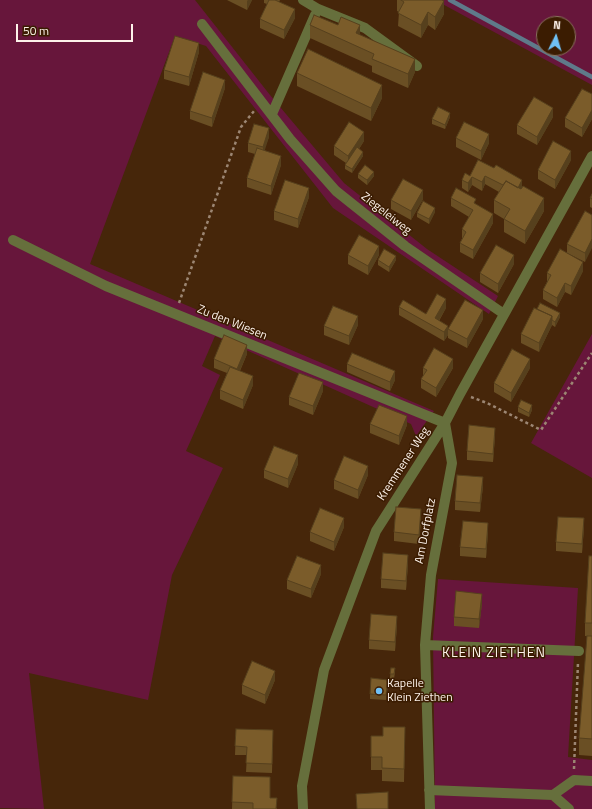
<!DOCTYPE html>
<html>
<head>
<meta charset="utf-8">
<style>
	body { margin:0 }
	#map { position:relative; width:592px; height:809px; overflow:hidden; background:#46260a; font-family:"Titillium Web",sans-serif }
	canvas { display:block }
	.north { position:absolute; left:536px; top:16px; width:40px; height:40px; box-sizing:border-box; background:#3b1c01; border:1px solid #89725e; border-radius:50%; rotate:5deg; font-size:11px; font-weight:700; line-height:16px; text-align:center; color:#fdf2ea }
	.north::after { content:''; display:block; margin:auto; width:14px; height:18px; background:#70c1f4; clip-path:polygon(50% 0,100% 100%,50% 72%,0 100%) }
	.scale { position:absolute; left:16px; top:24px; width:117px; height:18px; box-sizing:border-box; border:2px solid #fdf2ea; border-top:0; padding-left:5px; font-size:12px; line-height:14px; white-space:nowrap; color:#fdf2ea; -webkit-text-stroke:3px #3b1c01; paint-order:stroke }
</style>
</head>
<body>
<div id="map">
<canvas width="592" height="809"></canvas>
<div class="north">N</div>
<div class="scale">50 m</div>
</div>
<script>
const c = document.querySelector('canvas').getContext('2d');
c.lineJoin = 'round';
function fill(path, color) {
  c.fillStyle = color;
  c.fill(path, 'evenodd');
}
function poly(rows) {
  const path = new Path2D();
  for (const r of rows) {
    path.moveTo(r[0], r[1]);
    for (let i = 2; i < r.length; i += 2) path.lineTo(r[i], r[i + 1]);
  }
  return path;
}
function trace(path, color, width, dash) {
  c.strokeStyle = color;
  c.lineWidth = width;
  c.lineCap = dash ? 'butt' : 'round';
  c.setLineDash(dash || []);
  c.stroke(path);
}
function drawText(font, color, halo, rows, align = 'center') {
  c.font = font + ' "Titillium Web",sans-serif';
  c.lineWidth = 3;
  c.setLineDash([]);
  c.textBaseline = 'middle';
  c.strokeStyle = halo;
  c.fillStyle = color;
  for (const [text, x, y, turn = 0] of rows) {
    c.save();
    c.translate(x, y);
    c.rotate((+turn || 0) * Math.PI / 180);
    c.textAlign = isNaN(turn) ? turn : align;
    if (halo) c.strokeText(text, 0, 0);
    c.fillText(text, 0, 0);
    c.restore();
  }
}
const green = poly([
	[0,0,195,0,270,95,344,183,427,249,498,296,489,314,333,208,206,46,175,36,90,264,434,411,416,436,411,424,215,336,202,366,220,375,186,451,223,468,172,575,148,700,29,673,44,809,0,808],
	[435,0,592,0,592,85],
	[544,24,568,24,568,48,544,48],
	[592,334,592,478,531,443],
	[438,579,578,588,568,757,592,760,592,809,435,809,433,637]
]);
const stream = poly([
	[450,0,592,77]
]);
const path = poly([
	[179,303,241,127,254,111],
	[471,397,487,403,541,430,592,353],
	[574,769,578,662]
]);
const minor = poly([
	[303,0,318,9,365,28,417,66],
	[202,24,290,139,336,191,405,246,504,314],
	[272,114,315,15],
	[13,240,106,286,445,423,452,463,431,575,425,645,430,809],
	[425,645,579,651],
	[429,790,553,795,574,780,592,781],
	[553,795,569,809],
	[303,809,302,786,324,670,376,531,445,423,460,394,592,156]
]);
const wall = poly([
	[227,0,252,0,247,10],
	[264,0,280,0,279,2,295,18,284,39,260,28,260,19,267,4,264,3],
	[397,0,442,0,444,14,435,30,428,25,421,38,398,26,399,12,397,11],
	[310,25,360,35,415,72,408,88,372,72,372,66,310,38],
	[199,52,189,86,164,79,164,70],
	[297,73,382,98,371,121,297,86],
	[225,88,212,127,190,119,190,111],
	[592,94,592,119,582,137,565,127,565,118],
	[450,117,445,129,432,124,432,119],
	[553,117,537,145,517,134,517,125],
	[269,137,264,150,281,165,271,195,247,187,247,178,255,154,248,152,248,143],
	[456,138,489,143,481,160,456,147],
	[364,141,359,149,363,156,352,173,345,169,345,165,346,163,334,155,334,146],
	[478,160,522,188,544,211,525,244,504,232,504,219,494,213,494,200,499,192,485,184,482,191,472,185,468,192,462,188,462,180,470,176],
	[571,160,555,189,538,179,538,170],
	[358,174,374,176,367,185,358,178],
	[592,194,592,208,590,207,590,198],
	[309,197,298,228,274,220,274,211],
	[451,198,476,204,493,223,473,259,460,252,460,243,462,239,462,229,469,217,451,206],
	[423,199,411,220,391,209,391,200],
	[435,212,429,224,417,217,417,213],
	[592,215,585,262,567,253,567,244],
	[348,255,379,255,368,275,348,264],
	[378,260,396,260,389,272,378,265],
	[514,264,498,293,480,282,480,273],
	[583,271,571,295,565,292,557,307,543,299,543,290,547,282,547,273],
	[399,307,426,314,446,308,439,321,448,335,444,341,399,315],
	[537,309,560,317,555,327,552,325,539,352,521,343,521,334],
	[483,319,467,348,448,338,448,329],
	[358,325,349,345,324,335,324,326],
	[247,354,240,371,253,385,243,409,220,399,220,390,227,373,214,368,214,359],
	[347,364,395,380,390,391,347,372],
	[423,368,453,368,436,397,421,388,421,379,423,377],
	[530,368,511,402,494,392,494,383],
	[323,391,313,415,289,405,289,397],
	[518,407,532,410,529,417,518,412],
	[370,424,407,425,399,445,370,433],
	[495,436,493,462,467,460,467,451],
	[298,464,288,488,264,478,264,470],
	[368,475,358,499,334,489,334,480],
	[483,486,480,512,455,510,455,501],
	[421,518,419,544,394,541,394,532],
	[344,527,334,551,310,541,310,532],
	[584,527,582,553,556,551,556,542],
	[488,532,486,558,460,556,460,547],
	[592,556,592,636,585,636,585,623],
	[408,564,406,590,381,588,381,579],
	[321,574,311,598,287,589,287,580],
	[482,603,479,628,454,626,454,617],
	[397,625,395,651,369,649,369,640],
	[592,636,592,756,579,755,579,738],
	[391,668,395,672,394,679,390,678],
	[275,680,265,704,242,694,242,685],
	[388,684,386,700,370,699,370,694],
	[405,727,404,782,382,781,382,770,371,770,371,736,383,736],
	[236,729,273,730,272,773,246,772,247,755,235,755],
	[233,776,270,798,277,809,232,809]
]);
const shadedWall = poly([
	[248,0,252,0,247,10,247,1],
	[444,1,444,14,435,30,435,17],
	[295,9,295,18,284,39,284,30],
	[428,12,428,25,421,38,421,25],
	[360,25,360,38,356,46,356,33],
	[199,43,199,52,189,86,189,77],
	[415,59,415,72,408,88,408,74],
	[225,80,225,88,212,127,212,118],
	[382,85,382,98,371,121,371,108],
	[553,108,553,117,537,145,537,137],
	[592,110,592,119,582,137,582,128],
	[450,113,450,117,445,129,445,125],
	[269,128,269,137,263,156,263,147],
	[364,132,364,141,348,165,348,156],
	[489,134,489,143,481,160,481,151],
	[571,151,571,160,555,189,555,180],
	[363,152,363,156,352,173,352,169],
	[281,156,281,165,271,195,271,186],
	[374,172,374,176,367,185,367,180],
	[485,176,485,184,482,191,482,182],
	[472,177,472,185,468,192,468,183],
	[522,180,522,188,517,198,517,189],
	[309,188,309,197,298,228,298,219],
	[423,190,423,199,411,220,411,211],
	[544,198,544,211,525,244,525,231],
	[435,208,435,212,429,224,429,219],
	[493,214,493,223,473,259,473,250],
	[592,239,592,248,585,262,585,253],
	[379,246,379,255,368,275,368,266],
	[514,255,514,264,498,293,498,284],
	[396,256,396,260,389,272,389,267],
	[583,262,583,271,571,295,571,286],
	[565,283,565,292,557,307,557,298],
	[446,299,446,308,435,327,435,318],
	[483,310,483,319,467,348,467,339],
	[560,313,560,317,555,327,555,322],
	[358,316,358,325,349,345,349,336],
	[552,316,552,325,539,352,539,343],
	[448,326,448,335,444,341,444,332],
	[247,345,247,354,237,377,237,369],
	[453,359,453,368,436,397,436,388],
	[530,359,530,368,511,402,511,393],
	[395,371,395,380,390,391,390,382],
	[253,376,253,385,243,409,243,400],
	[323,382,323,391,313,415,313,406],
	[532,405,532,410,529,417,529,413],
	[407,416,407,425,399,445,399,436],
	[495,428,495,436,493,462,493,454],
	[298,455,298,464,288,488,288,479],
	[368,466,368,475,358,499,358,490],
	[483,477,483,486,480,512,480,503],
	[421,509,421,518,419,544,419,535],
	[344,518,344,527,334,551,334,542],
	[584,518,584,527,582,553,582,544],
	[488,523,488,532,486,558,486,549],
	[408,555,408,564,406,590,406,581],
	[321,565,321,574,311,598,311,589],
	[482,594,482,603,479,628,479,619],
	[397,616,397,625,395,651,395,642],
	[275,671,275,680,265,704,265,695]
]);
const building = poly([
	[269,0,275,0,295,9,284,30,260,19,269,0],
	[401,0,442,0,444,1,435,17,428,12,421,25,398,13,404,2,401,0],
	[314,15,338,25,341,17,360,25,356,33,415,59,408,74,372,59,374,54,310,25,314,15],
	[175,36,199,43,189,77,164,70,175,36],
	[308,49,382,85,371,108,297,73,308,49],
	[203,72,225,80,212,118,190,111,203,72],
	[582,89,592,94,592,110,582,128,565,118,582,89],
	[534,97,553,108,537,137,517,125,534,97],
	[438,107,450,113,445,125,432,119,438,107],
	[349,122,364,132,348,156,334,146,349,122],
	[464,122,489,134,481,151,456,138,464,122],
	[254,124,269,128,263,147,248,143,254,124],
	[553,141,571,151,555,180,538,170,553,141],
	[357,147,363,152,352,169,345,165,357,147],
	[257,148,281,156,271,186,247,178,257,148],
	[478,160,494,168,496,165,522,180,518,188,506,181,503,185,485,176,482,182,472,177,468,183,462,180,465,173,470,176,478,160],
	[365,165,374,172,367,180,358,174,365,165],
	[403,179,423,190,411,211,391,200,403,179],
	[285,180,309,188,298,219,274,211,285,180],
	[506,181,521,189,523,186,544,198,525,231,504,219,510,209,494,200,506,181],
	[456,188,476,199,474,203,493,214,473,250,460,243,466,232,462,229,473,210,451,198,456,188],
	[592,194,592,199,590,198,592,194],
	[423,201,435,208,429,219,417,213,423,201],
	[585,211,592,215,592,239,585,253,567,244,585,211],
	[359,235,379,246,368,266,348,255,359,235],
	[496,245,514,255,498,284,480,273,496,245],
	[384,249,396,256,389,267,378,260,384,249],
	[560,249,583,262,571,286,565,283,557,298,543,290,551,275,547,273,560,249],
	[437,294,446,299,435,318,448,326,444,332,399,307,403,300,426,314,437,294],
	[465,300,483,310,467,339,448,329,465,300],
	[540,303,560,313,555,322,552,320,552,316,537,309,540,303],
	[333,306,358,316,349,336,324,326,333,306],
	[534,308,552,316,539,343,521,334,534,308],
	[224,335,247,345,237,369,214,359,224,335],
	[434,348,453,359,436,388,421,379,427,370,423,368,434,348],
	[512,349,530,359,511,393,494,383,512,349],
	[352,353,395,371,390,382,347,364,352,353],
	[230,367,253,376,243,400,220,390,230,367],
	[299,373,323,382,313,406,289,397,299,373],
	[521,400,532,405,529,413,518,407,521,400],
	[379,405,407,416,399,436,370,424,379,405],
	[469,425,495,428,493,454,467,451,469,425],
	[274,446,298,455,288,479,264,470,274,446],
	[344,456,368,466,358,490,334,480,344,456],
	[457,475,483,477,480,503,455,501,457,475],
	[396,507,421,509,419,535,394,532,396,507],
	[320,508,344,518,334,542,310,532,320,508],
	[558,517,584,518,582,544,556,542,558,517],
	[463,521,488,523,486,549,460,547,463,521],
	[383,553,408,555,406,581,381,579,383,553],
	[297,556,321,565,311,589,287,580,297,556],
	[589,556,592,556,592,623,585,623,589,556],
	[456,591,482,594,479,619,454,617,456,591],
	[371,614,397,616,395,642,369,640,371,614],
	[587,636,592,636,592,739,579,738,587,636],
	[252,661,275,671,265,695,242,685,252,661],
	[391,668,395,668,394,674,390,674,391,668],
	[371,678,388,680,386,695,370,694,371,678],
	[383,727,405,727,404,769,382,768,382,757,371,757,371,736,383,736,383,727],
	[236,729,273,730,272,764,246,763,247,747,235,746,236,729],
	[233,776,270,777,270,798,277,798,276,809,253,809,253,803,232,802,233,776],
	[388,792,388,809,357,809,356,794,388,792]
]);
const markers = [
	[379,691,4,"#70c1f4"]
];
const streetNames = [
	["Ziegeleiweg",386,214,38],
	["Zu den Wiesen",232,323,22],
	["Kremmener Weg",404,464,-57],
	["Am Dorfplatz",426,531,-79]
];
const poiNames = [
	["Kapelle",387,684],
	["Klein Ziethen",387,698]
];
const quarterNames = [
	["KLEIN ZIETHEN",494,654]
];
fill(green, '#67163b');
trace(stream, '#5f7a8a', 4.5);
trace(path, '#9c8673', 2.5, [3, 3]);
trace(minor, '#666f3c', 10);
fill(wall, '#6a4f24');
fill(shadedWall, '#56401d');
fill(building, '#7b5c2a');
trace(building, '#56401d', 1);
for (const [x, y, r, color] of markers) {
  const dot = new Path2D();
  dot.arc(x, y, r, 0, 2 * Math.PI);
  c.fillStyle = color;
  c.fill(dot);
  trace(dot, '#3b1c01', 1.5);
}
drawText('12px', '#fdf2ea', '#3b1c01', streetNames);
drawText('12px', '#fdf2ea', '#3b1c01', poiNames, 'left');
c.letterSpacing = '1px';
drawText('14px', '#fdf2ea', '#3b1c01', quarterNames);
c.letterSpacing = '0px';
</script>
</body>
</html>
